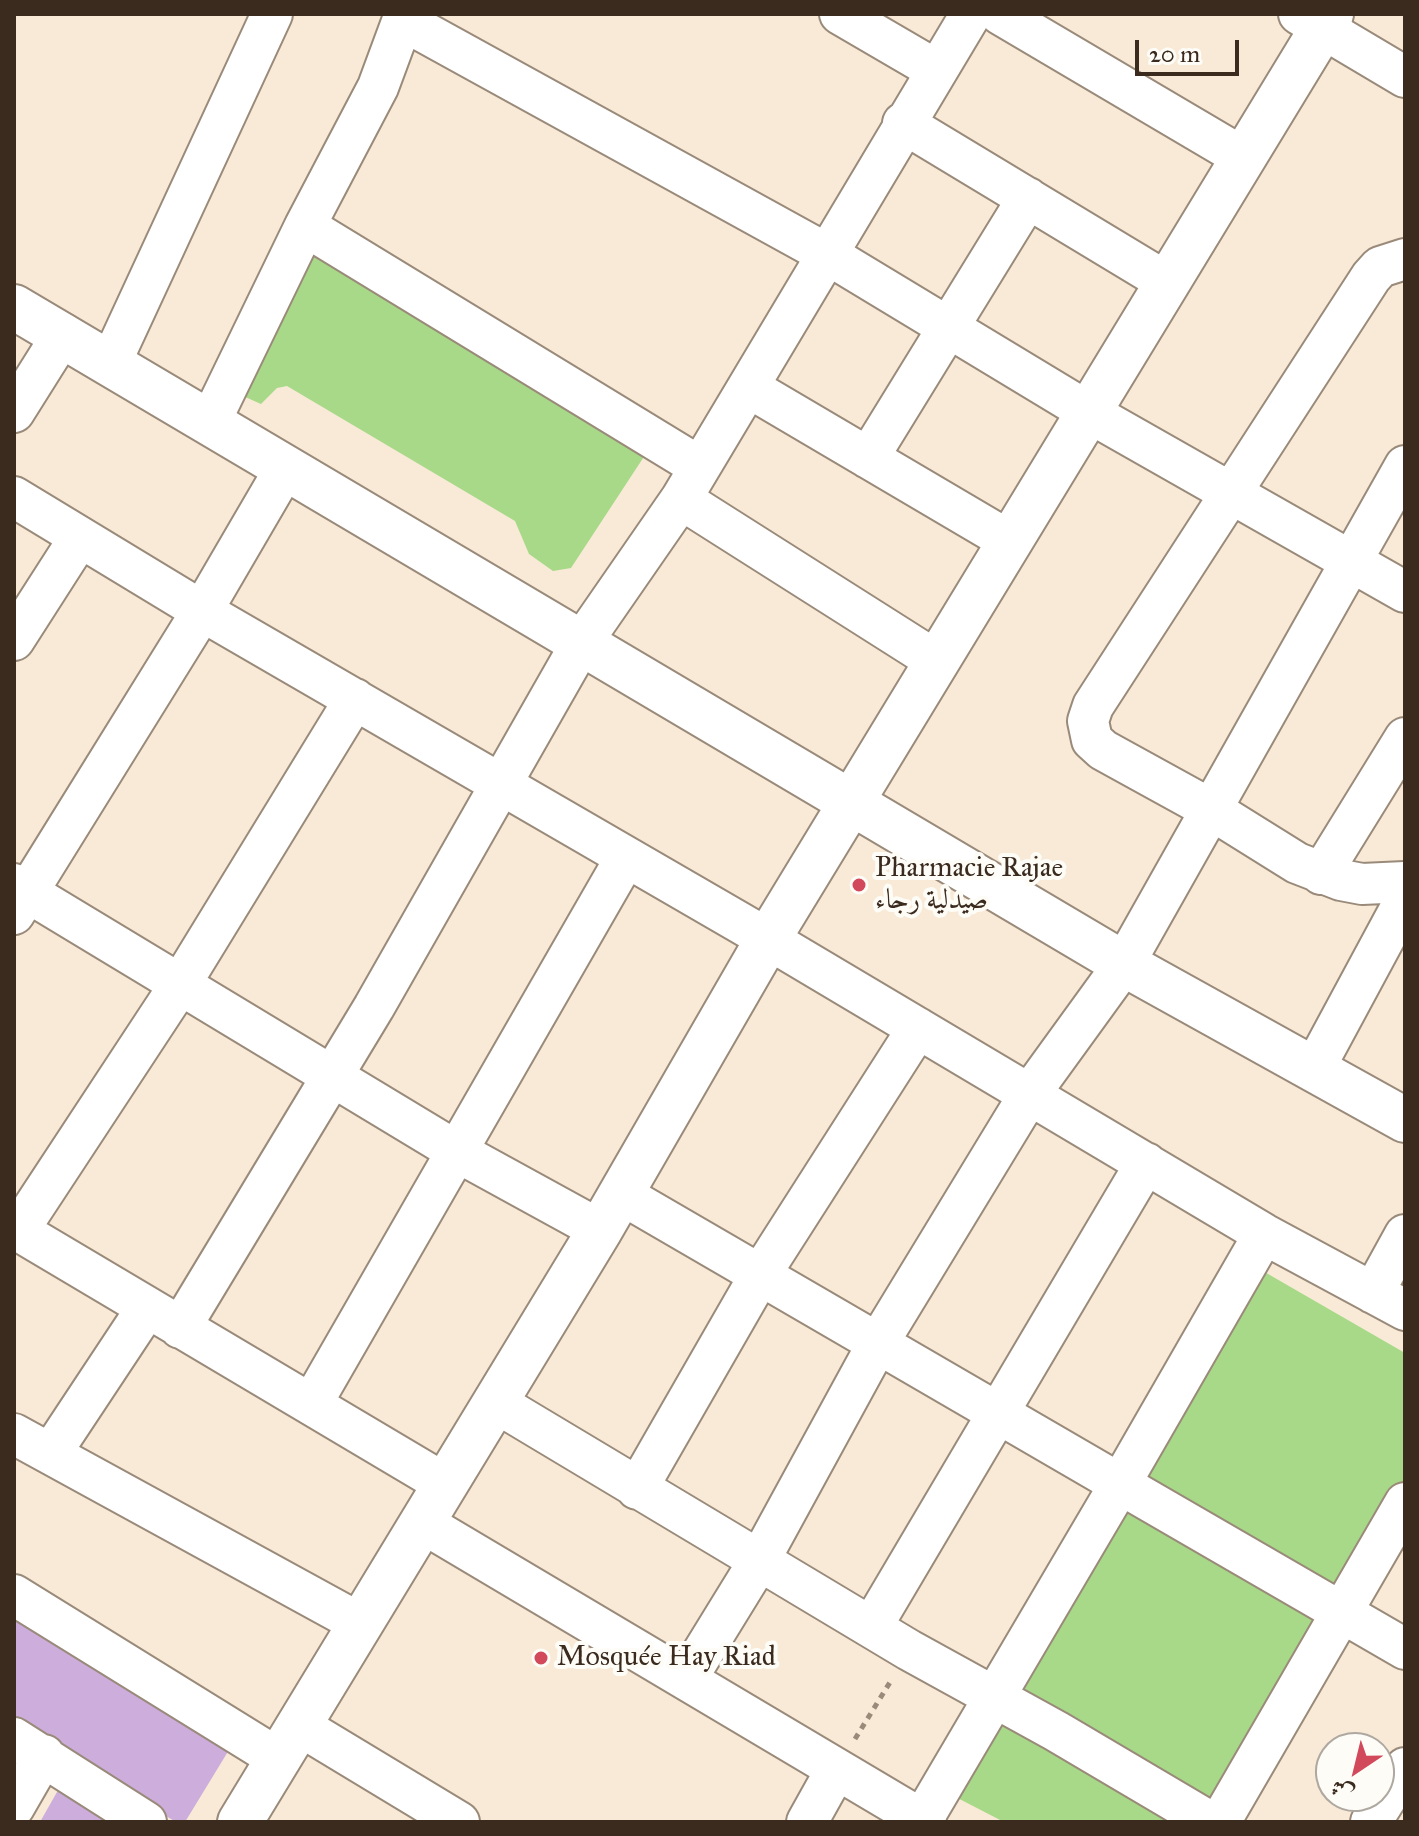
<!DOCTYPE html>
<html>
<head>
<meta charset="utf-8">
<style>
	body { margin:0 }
	#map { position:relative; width:1419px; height:1836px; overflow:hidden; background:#f8ead7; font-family:"IM FELL Great Primer",Amiri,serif }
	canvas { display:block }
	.frame { position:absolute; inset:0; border:16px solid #3b2a1e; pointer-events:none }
	.north { position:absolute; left:1315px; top:1732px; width:80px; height:80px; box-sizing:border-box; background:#fdfcf7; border:2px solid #afa8a0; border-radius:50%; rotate:215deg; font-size:22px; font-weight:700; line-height:32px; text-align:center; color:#3b2a1e }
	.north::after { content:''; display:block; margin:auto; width:28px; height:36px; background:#d1495b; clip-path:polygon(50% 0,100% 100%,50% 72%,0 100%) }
	.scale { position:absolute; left:1135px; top:40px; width:104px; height:36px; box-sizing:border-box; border:4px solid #3b2a1e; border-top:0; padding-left:10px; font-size:24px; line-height:28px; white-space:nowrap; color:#3b2a1e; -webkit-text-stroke:6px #fdfcf7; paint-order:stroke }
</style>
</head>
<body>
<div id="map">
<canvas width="1419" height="1836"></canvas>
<div class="frame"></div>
<div class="north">ش</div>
<div class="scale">20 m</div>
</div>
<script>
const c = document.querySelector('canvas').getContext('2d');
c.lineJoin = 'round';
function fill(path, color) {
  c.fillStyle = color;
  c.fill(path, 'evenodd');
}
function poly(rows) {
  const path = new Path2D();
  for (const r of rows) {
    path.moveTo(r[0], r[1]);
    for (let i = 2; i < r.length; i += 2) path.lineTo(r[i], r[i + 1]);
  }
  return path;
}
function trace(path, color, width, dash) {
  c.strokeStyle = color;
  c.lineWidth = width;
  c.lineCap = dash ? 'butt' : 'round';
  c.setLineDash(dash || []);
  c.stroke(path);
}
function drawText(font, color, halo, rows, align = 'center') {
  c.font = font + ' "IM FELL Great Primer",Amiri,serif';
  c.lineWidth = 8;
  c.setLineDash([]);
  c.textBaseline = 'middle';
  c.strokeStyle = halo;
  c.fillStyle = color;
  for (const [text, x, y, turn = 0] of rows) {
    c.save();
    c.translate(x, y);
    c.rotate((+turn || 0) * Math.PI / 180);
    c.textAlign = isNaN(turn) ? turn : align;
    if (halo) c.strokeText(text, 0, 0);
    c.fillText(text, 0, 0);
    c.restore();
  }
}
const green = poly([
	[318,244,649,449,571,568,553,571,529,554,515,521,287,386,277,388,261,404,243,396],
	[1249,1263,1405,1353,1405,1484,1203,1822,1004,1822,942,1790]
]);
const building = poly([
	[14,1613,232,1745,185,1822,176,1822,14,1724],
	[61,1785,126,1822,40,1822]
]);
const path = poly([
	[855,1739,892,1679]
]);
const minor = poly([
	[840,14,936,70],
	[1000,14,1244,158],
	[1299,14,1405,77],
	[404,21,827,254,1090,413,1405,592],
	[903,123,1168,283],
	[305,226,700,467],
	[1405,259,1380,267,1371,277,1093,706,1088,721,1092,740,1103,750,1212,810,1297,863,1341,880,1362,884,1405,882],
	[111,362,272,14],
	[748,387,1011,542],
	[14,412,63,334],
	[210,422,305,226,378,87,405,14],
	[868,458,1028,198],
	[14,497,202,611,768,939,1264,1234,1405,1310],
	[681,499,938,662],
	[14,640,80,537],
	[1321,874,1405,738],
	[14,884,456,1151,600,1230],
	[14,914,202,611,286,467],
	[1314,1069,1405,900],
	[621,1194,1120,1484,922,1820],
	[14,1228,445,1484],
	[18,1231,181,983,355,699],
	[1264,1234,1120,1484,1405,1649],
	[1373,1293,1405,1235],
	[180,1328,374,1007,582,642,681,499,971,14],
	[495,1402,909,1650,1056,1731,1210,1822],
	[312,1403,625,859],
	[14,1434,361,1624],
	[51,1453,147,1308],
	[637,1489,760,1275,918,1028],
	[421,1522,926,1822],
	[14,1595,279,1759],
	[872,1626,1146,1163],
	[687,1678,759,1561,878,1343,1029,1095,1124,964,1405,466],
	[300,1726,459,1822],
	[14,1738,146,1822],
	[14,1807,44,1755],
	[807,1822,836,1770],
	[1220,1822,1405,1503],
	[1371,1822,1405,1768]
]);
const tertiary = poly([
	[14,307,1124,964,1405,1120],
	[240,1822,600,1230,768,939,1331,14]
]);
const markers = [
	[859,885,8,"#d1495b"],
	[541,1658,8,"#d1495b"]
];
const poiNames = [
	["Pharmacie Rajae",875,869],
	["صيدلية رجاء",875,901],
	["Mosquée Hay Riad",557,1658]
];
fill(green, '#a7d988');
fill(building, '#ccaddc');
trace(minor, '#9a8a7a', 44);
trace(tertiary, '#9a8a7a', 48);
trace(path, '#9a8a7a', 5, [6, 6]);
trace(minor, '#fff', 40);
trace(tertiary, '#fff', 44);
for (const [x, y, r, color] of markers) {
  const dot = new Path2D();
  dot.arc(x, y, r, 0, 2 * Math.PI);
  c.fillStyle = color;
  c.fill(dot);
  trace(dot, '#fdfcf7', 3);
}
drawText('28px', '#3b2a1e', '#fdfcf7', poiNames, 'left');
</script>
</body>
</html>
